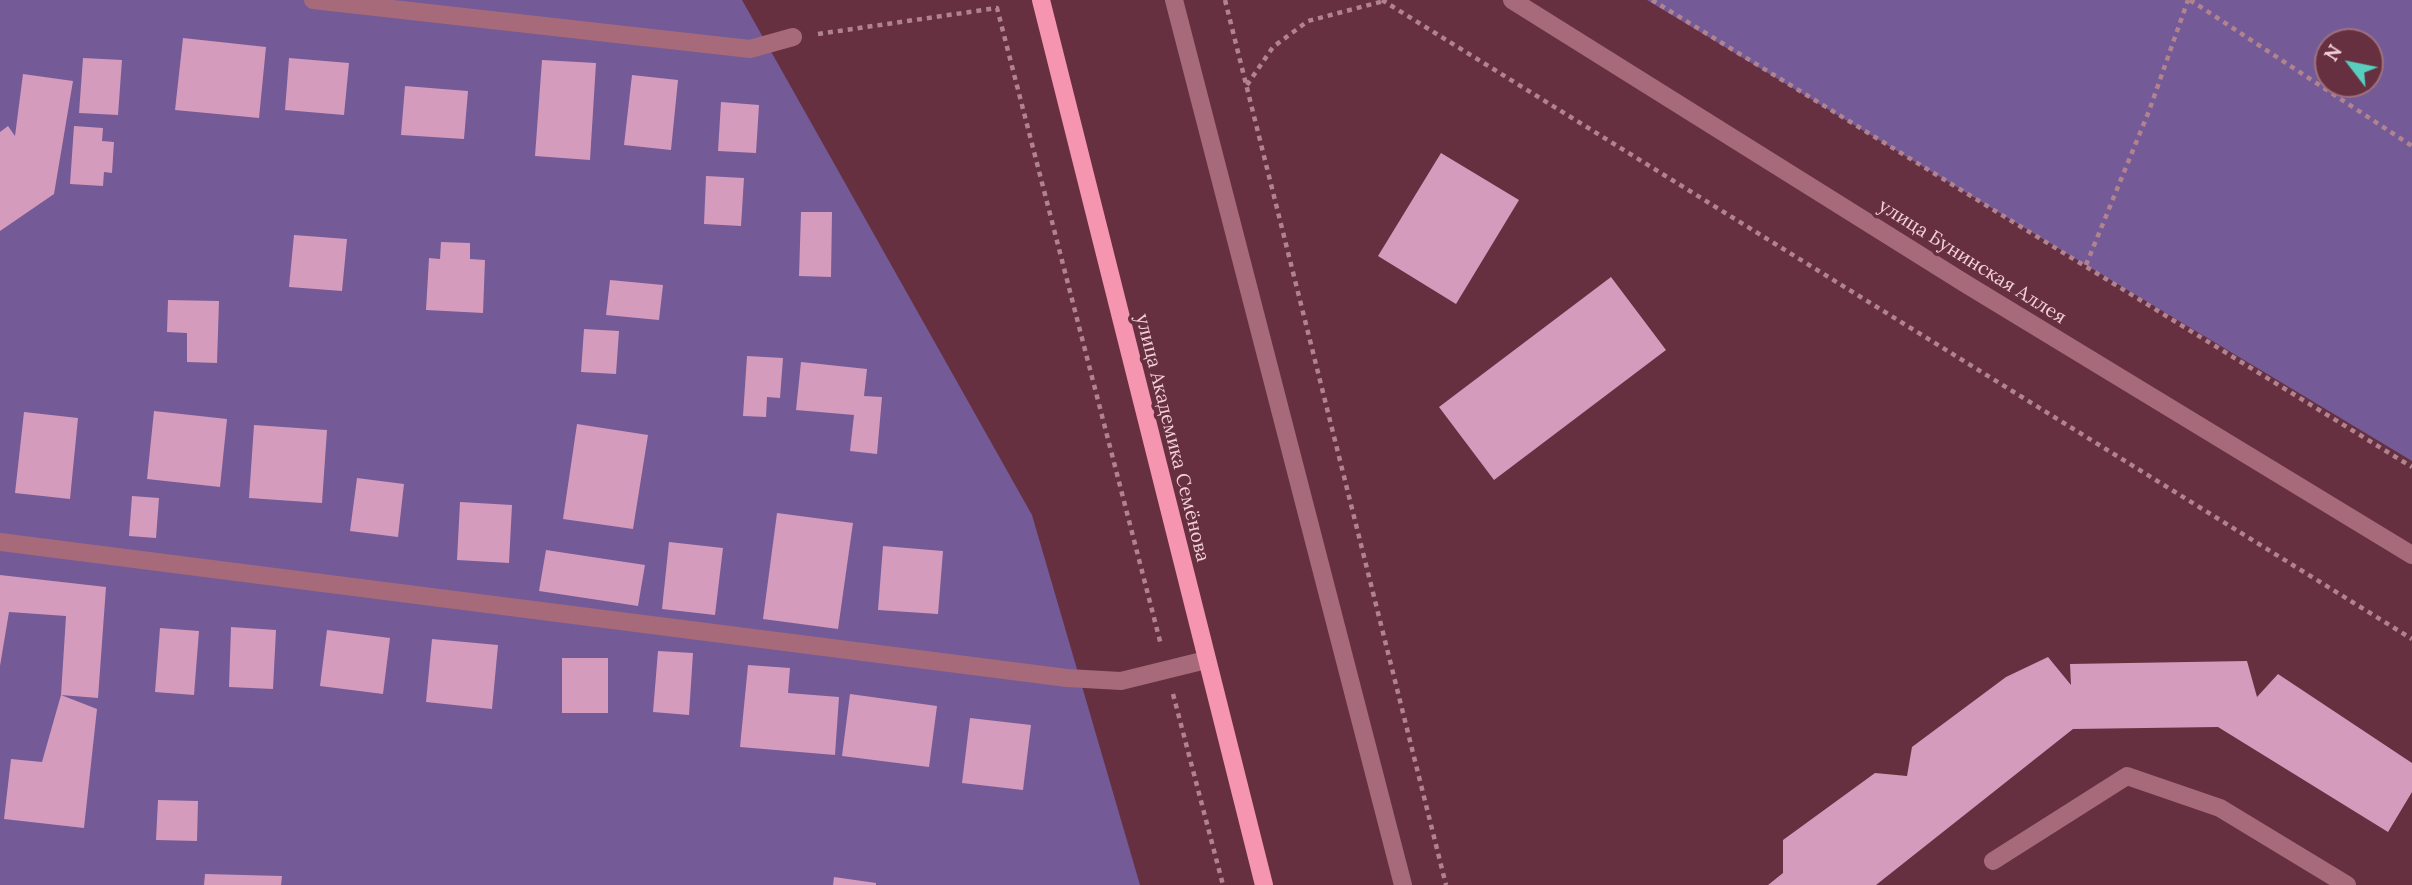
<!DOCTYPE html>
<html>
<head>
<meta charset="utf-8">
<style>
	body { margin:0 }
	#map { position:relative; width:2412px; height:885px; overflow:hidden; background:#673040; font-family:Lora,serif }
	canvas { display:block }
	.north { position:absolute; left:2314px; top:28px; width:70px; height:70px; box-sizing:border-box; background:#673040; border:2px solid #9f707d; border-radius:50%; rotate:302deg; font-size:19px; font-weight:700; line-height:28px; text-align:center; color:#f3d0d8 }
	.north::after { content:''; display:block; margin:auto; width:24px; height:32px; background:#59cebe; clip-path:polygon(50% 0,100% 100%,50% 72%,0 100%) }
</style>
</head>
<body>
<div id="map">
<canvas width="2412" height="885"></canvas>
<div class="north">N</div>
</div>
<script>
const c = document.querySelector('canvas').getContext('2d');
c.lineJoin = 'round';
function fill(path, color) {
  c.fillStyle = color;
  c.fill(path, 'evenodd');
}
function poly(rows) {
  const path = new Path2D();
  for (const r of rows) {
    path.moveTo(r[0], r[1]);
    for (let i = 2; i < r.length; i += 2) path.lineTo(r[i], r[i + 1]);
  }
  return path;
}
function trace(path, color, width, dash) {
  c.strokeStyle = color;
  c.lineWidth = width;
  c.lineCap = dash ? 'butt' : 'round';
  c.setLineDash(dash || []);
  c.stroke(path);
}
function drawText(font, color, halo, rows, align = 'center') {
  c.font = font + ' Lora,serif';
  c.lineWidth = 7;
  c.setLineDash([]);
  c.textBaseline = 'middle';
  c.strokeStyle = halo;
  c.fillStyle = color;
  for (const [text, x, y, turn = 0] of rows) {
    c.save();
    c.translate(x, y);
    c.rotate((+turn || 0) * Math.PI / 180);
    c.textAlign = isNaN(turn) ? turn : align;
    if (halo) c.strokeText(text, 0, 0);
    c.fillText(text, 0, 0);
    c.restore();
  }
}
const green = poly([
	[0,0,742,0,1032,515,1140,885,0,885],
	[1647,0,2412,0,2412,461,2086,265],
	[2370,42,2370,84,2328,84,2328,42]
]);
const building = poly([
	[183,38,266,47,259,118,175,110],
	[83,58,122,60,118,115,79,113],
	[289,58,349,63,344,115,285,110],
	[542,60,596,63,590,160,535,156],
	[23,74,73,81,54,194,0,231,0,132,8,126,15,136],
	[632,75,678,80,671,150,624,145],
	[405,86,468,91,464,139,401,135],
	[721,102,759,105,756,153,718,151],
	[74,126,103,128,102,141,114,142,112,173,104,172,103,186,70,184],
	[1441,153,1519,200,1456,304,1378,256],
	[706,176,744,178,741,226,704,224],
	[801,212,832,212,831,277,799,276],
	[294,235,347,239,342,291,289,287],
	[441,242,470,243,470,259,485,260,483,313,426,310,429,258,440,259],
	[1611,277,1666,350,1494,480,1439,407],
	[610,280,663,285,659,320,606,315],
	[168,300,219,301,217,363,187,362,187,333,167,332],
	[584,329,619,331,616,374,581,372],
	[747,356,783,358,780,398,767,397,766,417,743,416],
	[801,362,867,369,864,396,882,397,877,454,850,451,854,415,796,410],
	[154,411,227,419,220,487,147,479],
	[24,412,78,418,70,499,15,493],
	[577,424,648,435,633,529,563,519],
	[254,425,327,430,322,503,249,498],
	[357,478,404,484,398,537,350,531],
	[132,496,159,498,156,538,129,536],
	[460,502,512,505,509,563,457,560],
	[777,513,853,523,838,629,763,619],
	[669,542,723,548,715,615,662,609],
	[883,546,943,551,938,614,878,610],
	[546,550,645,565,638,606,539,591],
	[0,575,106,587,98,698,61,695,97,709,84,828,4,819,11,759,42,762,61,695,66,616,9,612,0,666],
	[231,627,276,630,273,689,229,687],
	[160,628,199,631,194,695,155,692],
	[327,630,390,638,383,694,320,686],
	[432,639,498,645,492,709,426,702],
	[658,651,693,653,689,715,653,712],
	[2048,657,2071,685,2070,664,2247,661,2257,697,2278,674,2412,763,2412,792,2388,832,2218,727,2073,729,1876,885,1768,885,1783,873,1783,840,1875,773,1907,776,1912,747,2006,677],
	[562,658,608,658,608,713,562,713],
	[748,665,790,668,788,693,839,697,835,755,740,747],
	[850,694,937,706,929,767,842,756],
	[970,718,1031,725,1023,790,962,783],
	[158,800,198,801,197,841,156,840],
	[205,874,282,876,281,885,204,885],
	[834,877,876,883,876,885,833,885]
]);
const path = poly([
	[1225,0,1446,885],
	[1382,0,2412,639],
	[1652,0,2412,467],
	[2190,0,2412,146],
	[818,34,997,8,1161,645],
	[1247,85,1273,47,1308,21,1384,1],
	[2086,265,2149,111,2188,0],
	[1173,694,1223,885]
]);
const minor = poly([
	[313,0,750,49,793,37],
	[1174,0,1403,885],
	[1512,0,1966,284,2412,555],
	[0,542,1067,678,1121,681,1206,660],
	[1993,861,2127,776,2220,808,2347,885]
]);
const major = poly([
	[1041,0,1264,885]
]);
const streetNames = [
	["улица Бунинская Аллея",1972,262,32],
	["улица Академика Семёнова",1172,438,76]
];
fill(green, '#745a97');
fill(building, '#d49bbc');
trace(path, '#b0838f', 4.5, [5, 5]);
trace(minor, '#a66a7a', 18);
trace(major, '#f595af', 18);
drawText('19px', '#f3d0d8', '#673040', streetNames);
</script>
</body>
</html>
